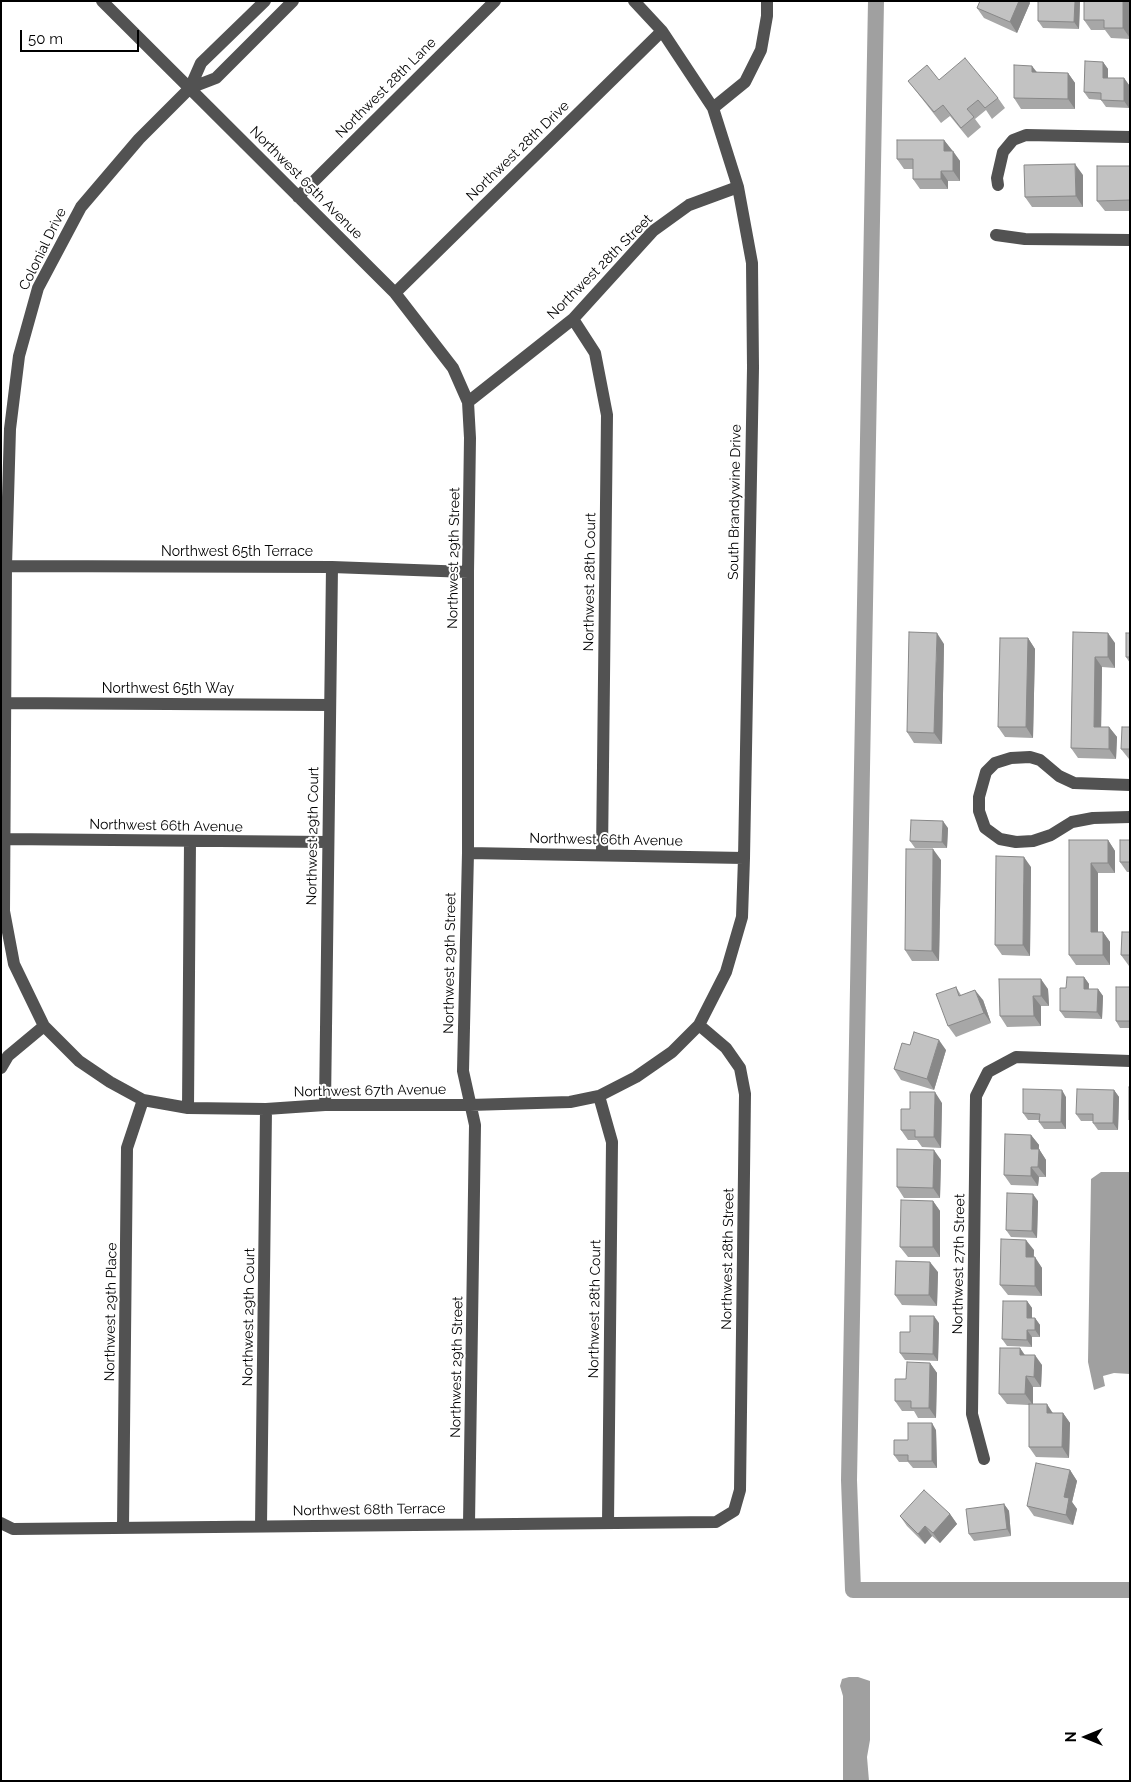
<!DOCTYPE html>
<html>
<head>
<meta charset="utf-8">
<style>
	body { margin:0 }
	#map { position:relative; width:1131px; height:1782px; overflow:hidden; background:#fff; font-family:Raleway,sans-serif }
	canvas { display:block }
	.frame { position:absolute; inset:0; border:2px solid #000; pointer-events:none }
	.north { position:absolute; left:1061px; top:1712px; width:50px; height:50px; -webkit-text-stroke:4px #fff; paint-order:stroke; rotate:270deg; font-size:14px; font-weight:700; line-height:20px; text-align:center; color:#000 }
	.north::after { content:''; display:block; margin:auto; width:18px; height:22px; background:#000; clip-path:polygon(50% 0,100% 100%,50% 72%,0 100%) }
	.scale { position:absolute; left:20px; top:30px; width:119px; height:22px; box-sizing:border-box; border:2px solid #000; border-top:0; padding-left:6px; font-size:15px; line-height:18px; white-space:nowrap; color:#000; -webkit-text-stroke:4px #fff; paint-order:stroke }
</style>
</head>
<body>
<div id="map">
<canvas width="1131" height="1782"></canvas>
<div class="frame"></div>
<div class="north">N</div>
<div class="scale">50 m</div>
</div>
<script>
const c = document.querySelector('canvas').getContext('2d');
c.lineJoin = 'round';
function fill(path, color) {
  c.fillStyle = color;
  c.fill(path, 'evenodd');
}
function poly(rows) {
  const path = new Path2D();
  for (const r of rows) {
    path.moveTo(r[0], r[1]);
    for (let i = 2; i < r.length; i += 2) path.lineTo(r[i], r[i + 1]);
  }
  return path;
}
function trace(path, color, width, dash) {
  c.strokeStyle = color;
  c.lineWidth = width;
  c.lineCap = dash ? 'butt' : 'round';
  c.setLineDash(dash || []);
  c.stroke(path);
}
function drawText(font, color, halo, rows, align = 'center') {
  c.font = font + ' Raleway,sans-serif';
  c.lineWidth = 4;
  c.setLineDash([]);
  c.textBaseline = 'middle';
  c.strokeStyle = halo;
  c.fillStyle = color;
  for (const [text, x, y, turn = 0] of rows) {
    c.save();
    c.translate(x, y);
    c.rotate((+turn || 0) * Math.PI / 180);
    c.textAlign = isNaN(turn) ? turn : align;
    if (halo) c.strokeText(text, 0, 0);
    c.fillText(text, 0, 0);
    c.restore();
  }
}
const water = poly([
	[1101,1172,1130,1172,1130,1374,1114,1373,1103,1376,1105,1386,1094,1390,1088,1362,1091,1179],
	[849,1677,858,1677,870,1681,870,1740,867,1757,869,1781,843,1781,843,1696,840,1686,842,1679]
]);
const canal = poly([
	[876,1,849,1480,853,1590,1130,1590]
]);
const minor = poly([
	[102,1,395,293,453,368,468,402,470,438,468,572,468,853,463,1071,475,1125,469,1523],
	[293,1,216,78,190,88,139,139,81,207,38,288,19,356,10,429,6,566,4,911,14,964,44,1026,79,1061,110,1082,143,1100,188,1108,266,1109,325,1105,470,1105,570,1102,599,1096,636,1077,672,1052,699,1025,726,972,742,917,744,858,753,368,752,263,738,187,713,108,662,31,634,1],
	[190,88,201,63,265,1],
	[713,108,745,82,761,50,767,16,767,1],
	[998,185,997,178,1003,152,1013,140,1026,135,1130,137],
	[298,197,495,1],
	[996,235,1025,239,1130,240],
	[395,293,662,31],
	[573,319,595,353,607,415,602,854],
	[468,402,573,319,653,231,689,205,738,187],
	[6,566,332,567,468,572],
	[5,703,330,705],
	[1130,785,1074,783,1059,776,1040,760,1030,757,1011,758,995,763,986,772,979,797,979,811,985,828,1000,839,1016,842,1033,841,1051,835,1072,822,1093,818,1130,817],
	[4,839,328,842],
	[468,853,744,858],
	[1,1068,8,1056,44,1026],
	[599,1096,612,1142,608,1523],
	[325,1105,332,567],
	[188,1108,190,841],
	[984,1459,972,1414,976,1096,988,1072,1016,1057,1130,1061],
	[1,1523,13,1529,716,1522,734,1511,740,1490,745,1094,740,1068,726,1048,699,1025],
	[261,1526,266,1109],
	[123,1527,127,1148,143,1100]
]);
const wall = poly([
	[980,1,1029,1,1030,3,1017,33,984,18,977,8],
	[1080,1,1079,29,1043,28,1038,21],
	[1130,1,1130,39,1111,38,1105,30,1091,30,1084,20],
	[1103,62,1108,69,1108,78,1124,78,1129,85,1129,108,1106,107,1101,100,1089,99,1084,92],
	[1037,73,1068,73,1075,83,1075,109,1021,109,1014,98],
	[939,80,998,98,1005,108,992,119,986,110,975,119,981,127,968,138,950,116,941,123,916,91,908,81],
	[944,140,952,151,960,161,960,181,948,181,948,189,920,189,913,179,913,169,904,169,897,159],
	[1130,166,1130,211,1105,211,1097,201],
	[1083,175,1083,207,1032,207,1025,197],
	[1073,632,1115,643,1115,668,1102,667,1101,727,1109,727,1117,737,1116,759,1078,758,1071,748],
	[1130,633,1130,663,1126,657],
	[1028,638,1035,649,1033,738,1005,737,998,727],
	[944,644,942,744,914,743,907,732],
	[1130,727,1130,759,1129,759,1121,749],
	[948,828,947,848,915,848,910,841],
	[1069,840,1108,840,1115,851,1115,873,1098,873,1098,932,1103,932,1110,942,1110,965,1076,965,1069,955],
	[1130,840,1130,872,1127,872,1120,862],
	[941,860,939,961,912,961,905,950],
	[1031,867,1030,956,1002,955,995,945],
	[1130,932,1130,966,1129,966,1121,955],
	[1084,977,1089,984,1089,989,1098,989,1103,996,1102,1019,1065,1018,1060,1011,1066,988],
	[999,979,1048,989,1049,1006,1041,1006,1041,1026,1007,1027,1000,1016],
	[956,987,961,995,983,1000,991,1023,956,1037,948,1026],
	[1130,987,1130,1028,1120,1028,1116,1021],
	[910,1045,946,1050,934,1090,901,1080,894,1069],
	[1114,1090,1119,1097,1118,1130,1098,1130,1093,1123,1093,1121,1081,1121,1076,1114],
	[1066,1097,1066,1129,1044,1129,1039,1122,1039,1120,1028,1120,1023,1113],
	[942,1103,941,1148,922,1147,917,1140,908,1140,901,1130,910,1109],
	[1031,1135,1039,1145,1039,1149,1046,1160,1046,1177,1039,1177,1038,1186,1011,1185,1004,1175],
	[941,1160,940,1198,904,1198,897,1187],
	[933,1201,940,1211,940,1257,908,1257,900,1247],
	[1038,1201,1037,1238,1011,1237,1006,1230],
	[1034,1250,1034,1257,1042,1268,1042,1296,1008,1295,1000,1285],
	[938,1272,937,1306,902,1305,895,1295],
	[1027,1301,1032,1308,1032,1318,1035,1318,1040,1325,1040,1337,1032,1337,1032,1347,1007,1346,1002,1339],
	[939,1323,938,1361,905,1360,900,1353,910,1332],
	[1020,1348,1025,1355,1042,1365,1041,1387,1033,1387,1033,1404,1053,1413,1063,1413,1070,1423,1069,1458,1036,1457,1029,1447,1029,1405,1007,1404,999,1394],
	[930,1363,937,1373,936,1418,918,1418,914,1411,902,1411,895,1401],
	[936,1430,937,1468,913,1468,908,1462,899,1462,894,1455,908,1440],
	[1070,1470,1077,1481,1072,1502,1077,1509,1073,1525,1034,1516,1027,1506],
	[1004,1504,1009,1511,1011,1536,974,1541,969,1534],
	[950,1514,957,1524,940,1543,932,1536,925,1544,907,1526,900,1516]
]);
const shadedWall = poly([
	[1019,1,1029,1,1030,3,1017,33,1010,22],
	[1075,1,1080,1,1079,29,1074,22],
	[1123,1,1130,1,1130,38,1123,28],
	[1103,62,1108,69,1108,85,1103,78],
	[1032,66,1040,76,1032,72],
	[1068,73,1075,83,1075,109,1068,99],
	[1124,78,1129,85,1129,108,1124,101],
	[944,140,952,150,952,161,944,151],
	[953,151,960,161,960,181,953,171],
	[1075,164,1083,175,1083,207,1076,196],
	[941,171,948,181,948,189,941,179],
	[937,633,944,644,942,744,934,733],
	[1108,633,1115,643,1115,668,1108,657],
	[1028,638,1035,649,1033,738,1026,727],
	[1095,657,1102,667,1101,737,1094,727],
	[1109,727,1117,737,1116,759,1109,749],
	[943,821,948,828,947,848,942,842],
	[1108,840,1115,851,1115,873,1108,863],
	[933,849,941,860,939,961,932,951],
	[1024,857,1031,867,1030,956,1023,945],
	[1091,863,1098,873,1098,942,1091,932],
	[1103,932,1110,942,1110,965,1103,955],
	[1084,977,1089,984,1088,996,1084,989],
	[1041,979,1048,989,1049,1006,1041,996],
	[1098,989,1103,996,1102,1019,1097,1012],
	[975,990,983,1000,991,1023,984,1013],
	[1033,996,1041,1006,1041,1026,1034,1016],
	[939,1040,946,1050,934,1090,927,1079],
	[1062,1090,1066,1097,1066,1129,1061,1122],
	[1114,1090,1119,1097,1118,1130,1113,1123],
	[935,1092,942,1103,941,1148,934,1137],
	[1031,1135,1039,1145,1038,1160,1031,1149],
	[1039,1149,1046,1160,1046,1177,1038,1167],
	[934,1150,941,1160,940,1198,933,1188],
	[1031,1167,1039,1177,1038,1186,1031,1176],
	[1033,1194,1038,1201,1037,1238,1032,1231],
	[933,1201,940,1211,940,1257,933,1247],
	[1026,1240,1034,1250,1033,1267,1026,1257],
	[1035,1257,1042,1268,1042,1296,1035,1286],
	[930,1262,938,1272,937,1306,929,1295],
	[1027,1301,1032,1308,1032,1325,1027,1318],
	[934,1316,939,1323,938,1361,933,1354],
	[1035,1318,1040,1325,1040,1337,1035,1330],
	[1027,1330,1032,1337,1032,1347,1027,1340],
	[1020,1348,1027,1359,1020,1355],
	[1035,1355,1042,1365,1041,1387,1034,1377],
	[930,1363,937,1373,936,1418,929,1408],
	[1026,1376,1033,1387,1033,1405,1025,1394],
	[1047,1404,1054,1415,1047,1413],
	[1063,1413,1070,1423,1069,1458,1062,1447],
	[932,1423,936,1430,937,1468,932,1461],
	[1070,1470,1077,1481,1072,1502,1077,1509,1073,1525,1066,1515,1064,1497],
	[1004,1504,1009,1511,1011,1536,1007,1529],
	[950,1514,957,1524,940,1543,933,1533],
	[925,1526,932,1536,925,1544,918,1534]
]);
const building = poly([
	[980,1,1019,1,1010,22,977,8,980,1],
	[1038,1,1075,1,1074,22,1038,21,1038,1],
	[1084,1,1123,1,1123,28,1104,28,1104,20,1084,20,1084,1],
	[965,58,998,98,985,108,978,100,967,109,974,117,961,128,943,105,934,112,908,81,927,65,939,80,965,58],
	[1085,61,1103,62,1103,78,1124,78,1124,101,1101,100,1101,93,1084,92,1085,61],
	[1014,65,1032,66,1032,72,1068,73,1068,99,1014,98,1014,65],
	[897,140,944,140,944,151,953,151,953,171,941,171,941,179,913,179,913,159,897,159,897,140],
	[1075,164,1076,196,1025,197,1024,165,1075,164],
	[1097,166,1130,166,1130,200,1097,201,1097,166],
	[909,632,937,633,934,733,907,732,909,632],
	[1073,632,1108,633,1108,657,1095,657,1094,727,1109,727,1109,749,1071,748,1073,632],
	[1126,633,1130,633,1130,657,1126,657,1126,633],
	[1000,638,1028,638,1026,727,998,727,1000,638],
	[1122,727,1130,727,1130,749,1121,749,1122,727],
	[911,820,943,821,942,842,910,841,911,820],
	[1069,840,1108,840,1108,863,1091,863,1091,932,1103,932,1103,955,1069,955,1069,840],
	[1120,840,1130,840,1130,862,1120,862,1120,840],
	[906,849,933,849,932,951,905,950,906,849],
	[996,856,1024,857,1023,945,995,945,996,856],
	[1122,932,1130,932,1130,955,1121,955,1122,932],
	[1067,977,1084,977,1084,989,1098,989,1097,1012,1060,1011,1060,988,1066,988,1067,977],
	[999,979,1041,979,1041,996,1033,996,1034,1016,1000,1016,999,979],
	[956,987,959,996,975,990,984,1013,948,1026,936,994,956,987],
	[1116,987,1130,987,1130,1021,1116,1021,1116,987],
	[914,1032,939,1040,927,1079,894,1069,902,1043,910,1045,914,1032],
	[1129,1087,1130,1087,1130,1120,1129,1120,1129,1087],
	[1023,1089,1062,1090,1061,1122,1039,1122,1040,1114,1023,1113,1023,1089],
	[1077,1089,1114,1090,1113,1123,1093,1123,1093,1114,1076,1114,1077,1089],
	[910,1092,935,1092,934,1137,915,1137,915,1130,901,1130,901,1109,910,1109,910,1092],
	[1005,1134,1031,1135,1031,1149,1039,1149,1038,1167,1031,1167,1031,1176,1004,1175,1005,1134],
	[897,1149,934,1150,933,1188,897,1187,897,1149],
	[1007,1193,1033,1194,1032,1231,1006,1230,1007,1193],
	[901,1200,933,1201,933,1247,900,1247,901,1200],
	[1001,1239,1026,1240,1026,1257,1035,1257,1035,1286,1000,1285,1001,1239],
	[896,1261,930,1262,929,1295,895,1295,896,1261],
	[1003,1301,1027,1301,1027,1318,1035,1318,1035,1330,1027,1330,1027,1340,1002,1339,1003,1301],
	[910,1316,934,1316,933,1354,900,1353,900,1332,910,1332,910,1316],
	[1000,1348,1020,1348,1020,1355,1035,1355,1034,1377,1026,1376,1025,1394,999,1394,1000,1348],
	[907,1362,930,1363,929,1408,911,1408,911,1401,895,1401,895,1379,906,1379,907,1362],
	[1029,1404,1047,1404,1047,1413,1063,1413,1062,1447,1029,1447,1029,1404],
	[908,1423,932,1423,932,1461,908,1461,908,1455,894,1455,894,1440,908,1440,908,1423],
	[1036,1463,1070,1470,1064,1497,1069,1498,1066,1515,1027,1506,1036,1463],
	[924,1490,950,1514,933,1533,925,1526,918,1534,900,1516,924,1490],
	[1004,1504,1007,1529,969,1534,966,1509,1004,1504]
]);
const streetNames = [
	["Northwest 28th Lane",386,88,-45],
	["Northwest 28th Drive",518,151,-44],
	["Northwest 65th Avenue",306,183,45],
	["Colonial Drive",43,249,-64],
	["Northwest 28th Street",600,267,-45],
	["South Brandywine Drive",735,502,-89],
	["Northwest 65th Terrace",237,552],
	["Northwest 29th Street",454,558,-89],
	["Northwest 28th Court",590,582,-89],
	["Northwest 65th Way",168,689],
	["Northwest 66th Avenue",166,826,1],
	["Northwest 29th Court",313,836,-89],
	["Northwest 66th Avenue",606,840,1],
	["Northwest 29th Street",450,963,-89],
	["Northwest 67th Avenue",370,1091,-1],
	["Northwest 28th Street",728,1259,-89],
	["Northwest 27th Street",959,1264,-89],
	["Northwest 28th Court",595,1309,-89],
	["Northwest 29th Place",111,1312,-89],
	["Northwest 29th Court",249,1317,-89],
	["Northwest 29th Street",457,1367,-89],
	["Northwest 68th Terrace",369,1510,-1]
];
fill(water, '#a0a0a0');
trace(canal, '#a0a0a0', 16);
trace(minor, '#525252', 12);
fill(wall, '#a7a7a7');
fill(shadedWall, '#888');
fill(building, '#c2c2c2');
trace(building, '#888', 1);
drawText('14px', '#000', '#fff', streetNames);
</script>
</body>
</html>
